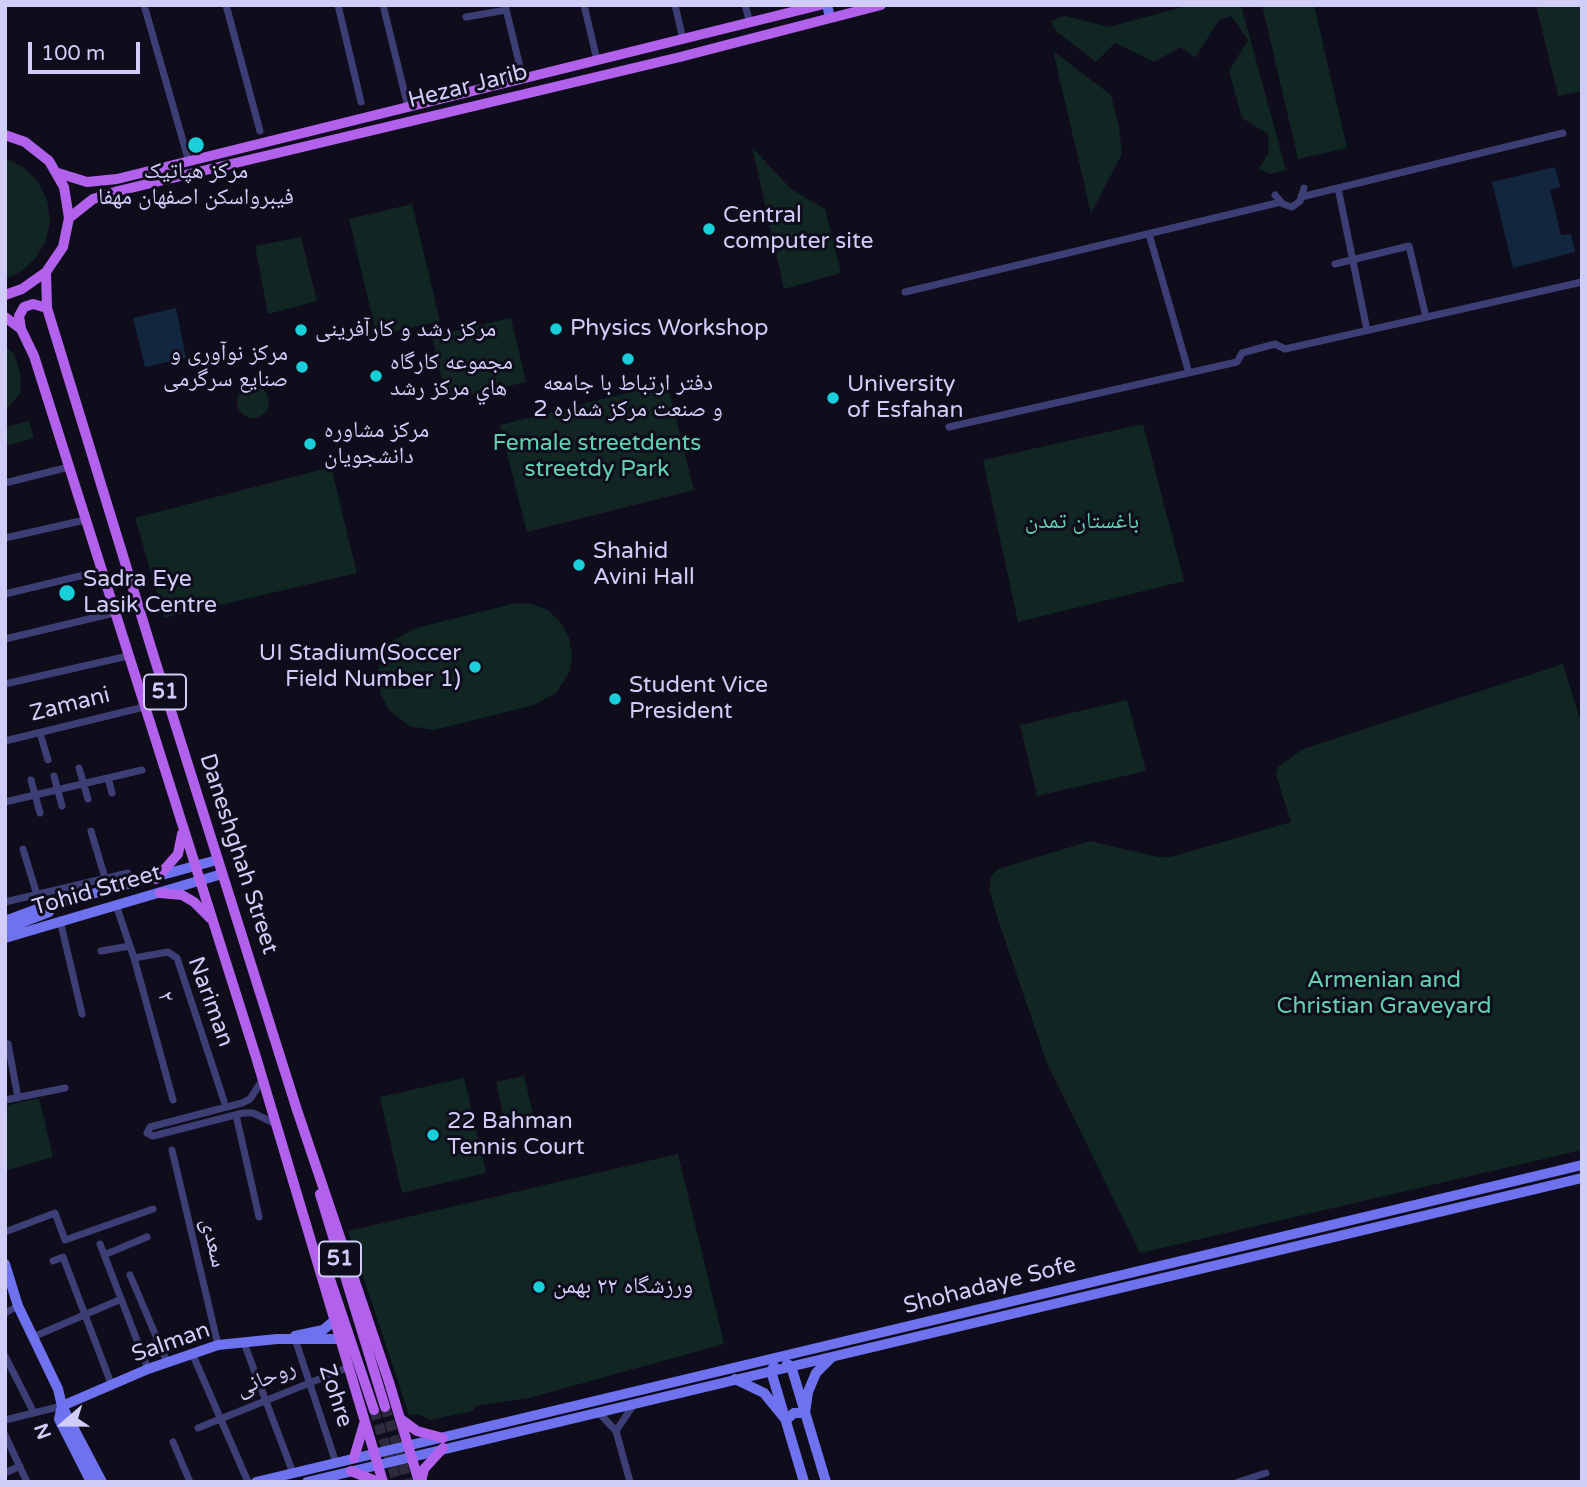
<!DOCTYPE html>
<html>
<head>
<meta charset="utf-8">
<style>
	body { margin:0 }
	#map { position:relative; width:1587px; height:1487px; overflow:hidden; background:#0f0d1b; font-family:"Varela Round",sans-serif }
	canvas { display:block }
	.frame { position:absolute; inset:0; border:7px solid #d0cdf9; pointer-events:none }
	.north { position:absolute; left:28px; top:1389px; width:70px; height:70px; -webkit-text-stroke:5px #0f0d1b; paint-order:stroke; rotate:250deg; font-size:19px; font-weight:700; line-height:28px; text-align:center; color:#d0cdf9 }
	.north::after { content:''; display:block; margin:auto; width:24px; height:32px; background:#d0cdf9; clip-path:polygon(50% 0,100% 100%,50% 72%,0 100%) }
	.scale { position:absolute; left:28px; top:42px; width:112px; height:32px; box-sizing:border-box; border:4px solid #d0cdf9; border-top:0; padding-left:9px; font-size:21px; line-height:24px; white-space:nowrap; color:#d0cdf9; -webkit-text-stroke:5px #0f0d1b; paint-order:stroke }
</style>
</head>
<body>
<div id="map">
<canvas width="1587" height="1487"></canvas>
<div class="frame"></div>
<div class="north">N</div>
<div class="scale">100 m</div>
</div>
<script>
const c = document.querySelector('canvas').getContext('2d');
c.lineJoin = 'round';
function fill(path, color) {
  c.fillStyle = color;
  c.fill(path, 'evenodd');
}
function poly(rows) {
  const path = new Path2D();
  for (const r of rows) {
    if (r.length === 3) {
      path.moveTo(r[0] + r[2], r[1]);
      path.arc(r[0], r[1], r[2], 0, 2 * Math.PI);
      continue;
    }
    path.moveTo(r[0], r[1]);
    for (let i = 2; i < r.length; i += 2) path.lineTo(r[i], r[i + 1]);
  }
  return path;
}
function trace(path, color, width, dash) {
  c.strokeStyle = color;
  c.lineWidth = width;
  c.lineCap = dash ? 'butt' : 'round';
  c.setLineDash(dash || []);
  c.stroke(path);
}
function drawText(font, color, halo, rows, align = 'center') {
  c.font = font + ' "Varela Round","Noto Naskh Arabic",sans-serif';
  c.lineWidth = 6;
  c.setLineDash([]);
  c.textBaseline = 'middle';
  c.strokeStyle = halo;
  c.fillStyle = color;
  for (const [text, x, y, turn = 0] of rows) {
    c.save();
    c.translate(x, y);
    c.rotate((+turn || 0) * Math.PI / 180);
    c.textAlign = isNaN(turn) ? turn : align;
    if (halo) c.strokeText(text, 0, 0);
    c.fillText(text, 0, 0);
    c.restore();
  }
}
const green = poly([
	[1190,5,1241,5,1286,170,1270,174,1259,169,1269,152,1268,134,1242,118,1229,71,1248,40,1231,16,1219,20,1195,58,1181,47,1154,62,1115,43,1096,62,1057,32,1050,21,1065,16,1109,27],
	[1262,5,1314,5,1347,148,1298,159],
	[1536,5,1582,5,1582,91,1558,96],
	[1053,51,1111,95,1119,127,1122,154,1091,213],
	[752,147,791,189,825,209,841,273,784,289],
	[5,158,23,167,38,182,47,200,50,221,46,241,35,259,20,272,5,279],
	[412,204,440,321,377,336,349,219],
	[301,237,317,301,268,314,255,246],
	[511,318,526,382,447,400,432,336],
	[5,345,14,354,20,372,21,392,5,411],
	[667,383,694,490,527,532,500,425],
	[253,402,16],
	[29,421,34,438,5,446,5,427],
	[1143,424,1184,581,1018,622,983,460],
	[331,467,357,573,164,618,135,518],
	[516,603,533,604,549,611,561,623,569,638,572,655,570,671,556,693,534,705,434,730,409,726,389,710,381,695,378,670,384,654,394,640,416,628],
	[1563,664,1582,726,1582,1150,1140,1253,1046,1061,997,916,989,889,991,877,998,869,1090,841,1158,857,1171,857,1291,822,1276,775,1278,767,1303,749],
	[1127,700,1146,771,1037,796,1020,725],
	[524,1076,535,1123,506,1129,496,1082],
	[464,1078,486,1173,402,1193,380,1097],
	[39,1098,53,1157,5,1171,5,1106],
	[678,1154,724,1344,529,1398,476,1406,472,1411,430,1420,417,1414,409,1415,348,1231]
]);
const water = poly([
	[1555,167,1560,187,1550,190,1561,235,1571,234,1575,252,1513,268,1492,182],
	[176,308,186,358,145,367,133,318]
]);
const primaryTunnel = poly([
	[385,1407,408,1482],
	[374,1410,397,1482]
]);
const street = poly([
	[144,5,189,162],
	[226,5,260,131],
	[338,5,361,102],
	[383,5,408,107],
	[505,5,523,79],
	[584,5,597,60],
	[675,5,683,39],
	[745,5,750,23],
	[466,17,506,10],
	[1338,188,1367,330],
	[1275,195,1283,204,1292,207,1300,201,1304,188],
	[1301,197,1563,133],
	[1149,234,1189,373],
	[1335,264,1409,246,1426,317],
	[905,292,1281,202],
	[949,427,1237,362,1242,353,1275,344,1285,349,1582,282],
	[5,483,69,467],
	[5,538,85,520],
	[5,594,101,571],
	[5,639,114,613],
	[5,684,128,656],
	[40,733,48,760],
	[5,741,144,707],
	[79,768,88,799],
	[54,776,62,806],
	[108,778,112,793],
	[31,780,40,813],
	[5,802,142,770],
	[91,831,105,878],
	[23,849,37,895],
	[5,902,128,873],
	[116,905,134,958,173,1100],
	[60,920,82,1014],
	[101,951,130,946],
	[134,958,168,952,177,958,224,1101],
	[8,1044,18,1098],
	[5,1100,65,1088],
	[236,1115,259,1217],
	[147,1133,153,1136,243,1113,253,1113,276,1124],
	[147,1133,150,1127,242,1103,250,1099,263,1079],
	[172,1150,218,1345],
	[5,1232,55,1213,65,1240,153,1209],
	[100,1244,148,1369],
	[104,1255,147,1237],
	[53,1261,63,1257,112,1386],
	[130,1275,167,1362],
	[5,1313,18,1306],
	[33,1337,119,1300],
	[296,1342,336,1463],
	[244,1343,293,1473],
	[192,1353,248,1482],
	[5,1356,33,1411],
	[598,1412,616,1431,630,1482],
	[5,1420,62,1406],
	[198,1428,349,1367],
	[616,1431,634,1404],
	[5,1435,27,1482],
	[173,1442,190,1482],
	[5,1473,20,1466],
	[336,1481,336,1482],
	[1238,1482,1266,1473]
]);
const secondary = poly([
	[827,5,830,17],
	[5,921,40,908,217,860],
	[5,929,49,912,48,909],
	[5,938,222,874],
	[5,1264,18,1306,58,1389,62,1406,102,1482],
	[295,1336,323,1330,335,1320],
	[787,1364,791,1366,826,1482],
	[774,1366,771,1371,804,1482],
	[735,1379,764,1393,786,1420,794,1413,805,1413,808,1392,816,1373,832,1357],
	[62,1406,148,1369,218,1345,277,1339,340,1339],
	[62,1406,59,1419,91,1482],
	[256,1482,1582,1165],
	[307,1482,1582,1178]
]);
const primary = poly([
	[5,135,25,142,49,161,64,187,69,218,63,247,46,272,22,289,5,295],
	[58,173,87,182,117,179,820,5],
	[69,218,93,199,118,191,680,57,881,5],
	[46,272,47,308,154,657,297,1110,389,1382,419,1482],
	[5,317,21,329,34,356,256,1057,383,1482],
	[21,329,19,316,24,307,33,304,47,308],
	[156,879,178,854,182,834],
	[160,893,182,895,194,902,211,919],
	[320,1194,385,1407],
	[329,1276,374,1410],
	[402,1420,417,1431,443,1438],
	[354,1458,364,1424],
	[351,1471,378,1482],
	[421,1482,424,1469,443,1448]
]);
const markers = [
	[196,145,9,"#19d0da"],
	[709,229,7,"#19d0da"],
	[556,329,7,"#19d0da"],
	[301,330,7,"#19d0da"],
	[628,359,7,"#19d0da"],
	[302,367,7,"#19d0da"],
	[376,376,7,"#19d0da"],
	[833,398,7,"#19d0da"],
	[310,444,7,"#19d0da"],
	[579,565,7,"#19d0da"],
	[67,593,9,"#19d0da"],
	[475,667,7,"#19d0da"],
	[615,699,7,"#19d0da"],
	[433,1135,7,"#19d0da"],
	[539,1287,7,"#19d0da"]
];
const shields = [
	[165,692,42],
	[340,1259,42]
];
const shieldNames = [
	["51",165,692],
	["51",340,1259]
];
const streetNames = [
	["Hezar Jarib",468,87,-14],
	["Zamani",70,705,-14],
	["Daneshghah Street",238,854,72],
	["Tohid Street",97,891,-16],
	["۲",165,997,75],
	["Nariman",210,1002,70],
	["سعدی",213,1243,77],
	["Shohadaye Sofe",990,1286,-14],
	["Salman",171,1343,-19],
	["روحانی",266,1379,-22],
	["Zohre",335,1396,72]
];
const poiNames = [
	["مرکز هپاتیک",196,172,"center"],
	["فیبرواسکن اصفهان مهفا",196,198,"center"],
	["Central",723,216],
	["computer site",723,242],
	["Physics Workshop",570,329],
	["مرکز رشد و کارآفرینی",315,330],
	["مرکز نوآوری و",288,354,"right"],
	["صنایع سرگرمی",288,380,"right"],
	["مجموعه کارگاه",390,363],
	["هاي مرکز رشد",390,389],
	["دفتر ارتباط با جامعه",628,384,"center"],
	["و صنعت مرکز شماره 2",628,410,"center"],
	["University",847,385],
	["of Esfahan",847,411],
	["مرکز مشاوره",324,431],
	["دانشجویان",324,457],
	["Shahid",593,552],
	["Avini Hall",593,578],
	["Sadra Eye",83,580],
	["Lasik Centre",83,606],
	["UI Stadium(Soccer",461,654,"right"],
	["Field Number 1)",461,680,"right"],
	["Student Vice",629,686],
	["President",629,712],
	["22 Bahman",447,1122],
	["Tennis Court",447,1148],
	["ورزشگاه ۲۲ بهمن",553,1287]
];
const parkNames = [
	["Female streetdents",597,444],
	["streetdy Park",597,470],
	["باغستان تمدن",1082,522],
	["Armenian and",1384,981],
	["Christian Graveyard",1384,1007]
];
fill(green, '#112523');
fill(water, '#12263f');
trace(primaryTunnel, '#2c2a3c', 10, [10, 5]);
trace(street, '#3d3e75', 7);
trace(secondary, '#6f72ef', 10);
trace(primary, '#b261ed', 10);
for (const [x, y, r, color] of markers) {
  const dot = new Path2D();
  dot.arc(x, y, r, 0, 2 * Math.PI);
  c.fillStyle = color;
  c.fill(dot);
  trace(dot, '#0f0d1b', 2.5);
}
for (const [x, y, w] of shields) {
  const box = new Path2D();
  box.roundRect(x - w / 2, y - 17.5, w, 35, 5);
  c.fillStyle = '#0f0d1b';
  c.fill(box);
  trace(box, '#d0cdf9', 2);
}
drawText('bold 21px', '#d0cdf9', null, shieldNames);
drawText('23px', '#d0cdf9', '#0f0d1b', streetNames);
drawText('23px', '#d0cdf9', '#0f0d1b', poiNames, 'left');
drawText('23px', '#63d0b0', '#0f0d1b', parkNames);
</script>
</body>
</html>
